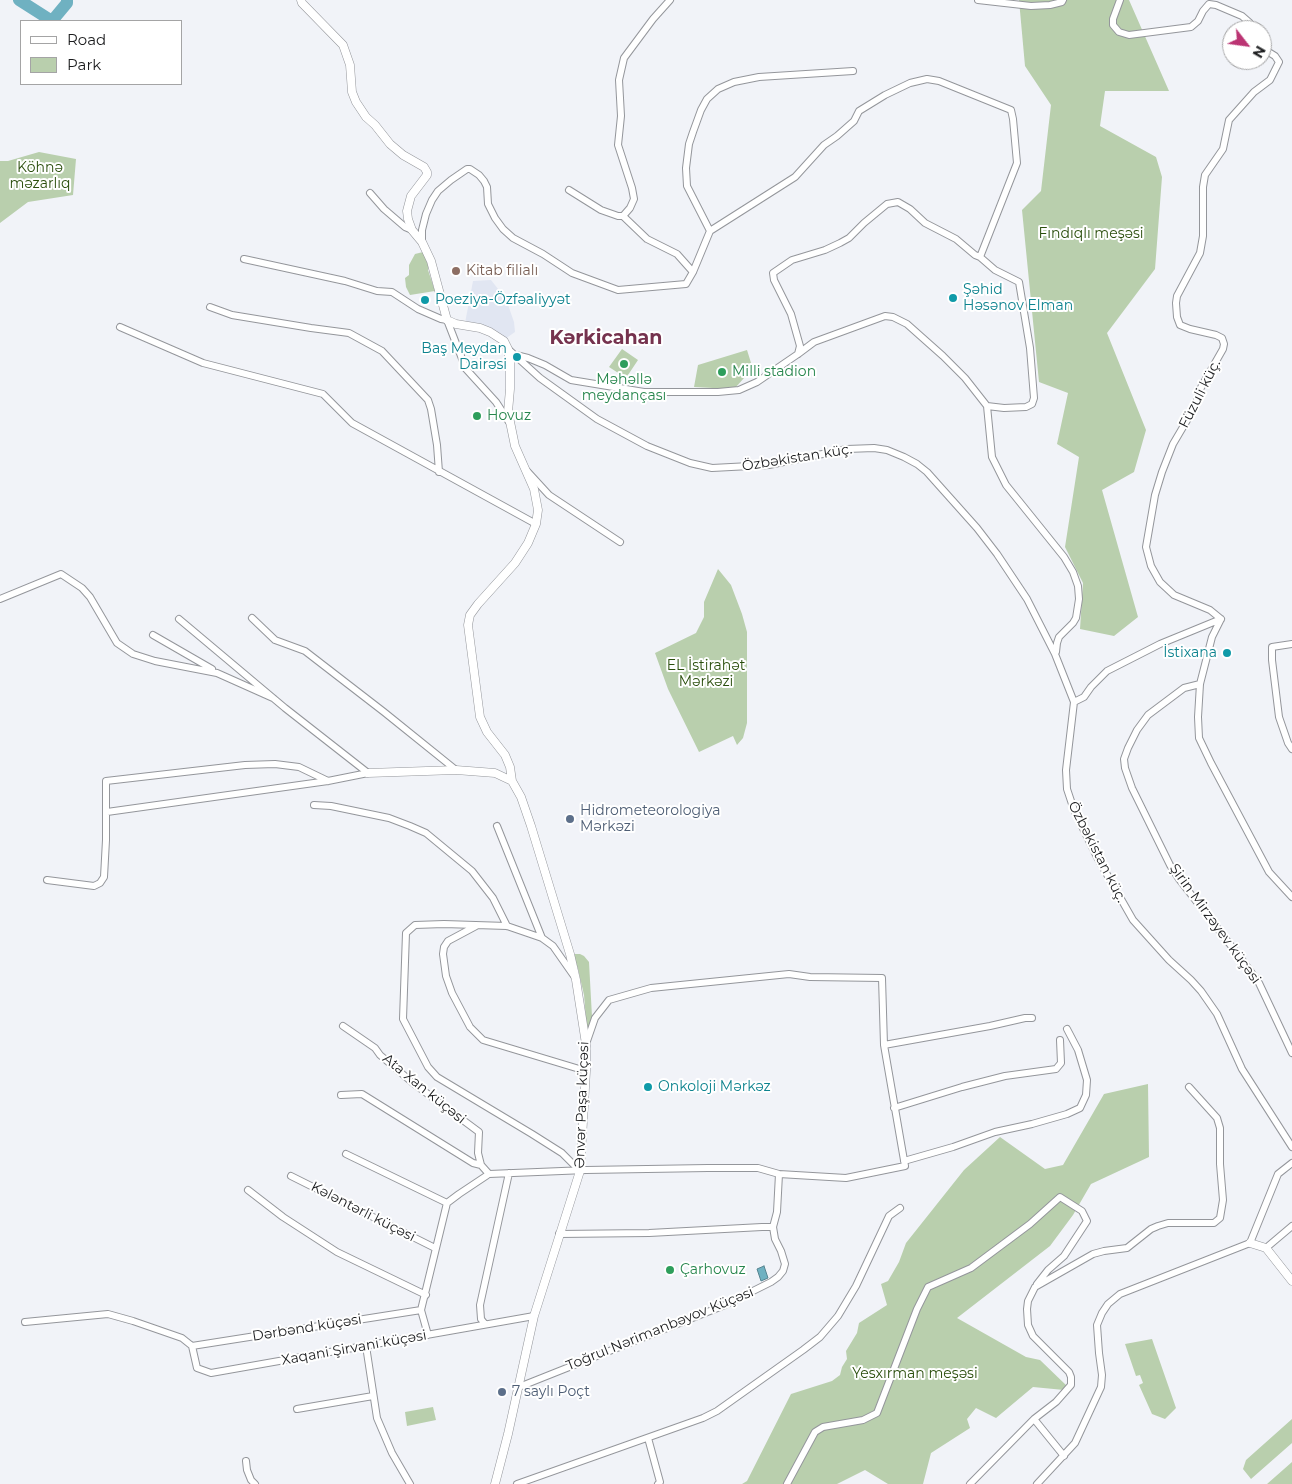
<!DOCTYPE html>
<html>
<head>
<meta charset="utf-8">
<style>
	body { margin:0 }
	#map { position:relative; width:1292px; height:1484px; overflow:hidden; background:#f1f3f8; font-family:Montserrat,sans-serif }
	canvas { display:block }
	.legend { position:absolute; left:20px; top:20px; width:162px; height:65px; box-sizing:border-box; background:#fff; border:1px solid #a4a4a5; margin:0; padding:6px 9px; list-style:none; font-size:15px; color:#1b1c1e }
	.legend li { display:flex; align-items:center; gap:10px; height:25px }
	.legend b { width:25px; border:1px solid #a4a4a5 }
	.north { position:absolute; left:1222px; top:20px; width:50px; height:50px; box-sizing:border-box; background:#fff; border:1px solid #a4a4a5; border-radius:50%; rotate:120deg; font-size:14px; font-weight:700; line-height:20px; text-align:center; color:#1b1c1e }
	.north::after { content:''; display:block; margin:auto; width:18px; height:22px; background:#bb3473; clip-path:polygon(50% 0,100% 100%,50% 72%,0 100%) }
</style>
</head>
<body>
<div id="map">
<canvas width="1292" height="1484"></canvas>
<ul class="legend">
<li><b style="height:6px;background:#fff"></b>Road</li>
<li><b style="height:14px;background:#b9cfad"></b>Park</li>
</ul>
<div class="north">N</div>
</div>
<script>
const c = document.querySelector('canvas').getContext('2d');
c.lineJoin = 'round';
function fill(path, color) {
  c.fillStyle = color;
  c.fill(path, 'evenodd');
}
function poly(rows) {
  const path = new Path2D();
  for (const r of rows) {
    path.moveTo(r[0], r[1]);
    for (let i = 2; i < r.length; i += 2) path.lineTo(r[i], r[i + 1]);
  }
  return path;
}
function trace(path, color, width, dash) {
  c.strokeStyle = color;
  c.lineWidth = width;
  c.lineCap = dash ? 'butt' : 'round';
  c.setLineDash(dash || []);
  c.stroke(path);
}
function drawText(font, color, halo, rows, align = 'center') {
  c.font = font + ' Montserrat,sans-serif';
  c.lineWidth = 4;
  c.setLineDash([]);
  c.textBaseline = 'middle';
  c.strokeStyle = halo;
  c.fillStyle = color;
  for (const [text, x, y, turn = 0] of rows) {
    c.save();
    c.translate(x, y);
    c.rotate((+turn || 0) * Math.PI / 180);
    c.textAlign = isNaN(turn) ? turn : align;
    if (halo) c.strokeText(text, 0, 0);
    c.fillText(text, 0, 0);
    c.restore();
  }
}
const built = poly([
	[491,280,506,299,514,322,515,332,505,339,465,323,473,281]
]);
const green = poly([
	[1019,0,1129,0,1169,91,1105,91,1100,126,1156,157,1162,177,1155,269,1107,333,1146,430,1134,472,1102,490,1138,617,1114,636,1080,629,1083,583,1065,547,1079,457,1057,444,1068,393,1039,382,1022,210,1041,191,1051,105,1025,66],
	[39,152,76,159,73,195,28,202,0,223,0,161,8,161],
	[423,252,429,263,428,270,435,291,410,295,406,287,405,278,409,275,409,265,415,254],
	[622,349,638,360,626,378,609,367],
	[747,350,752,366,744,378,736,387,732,389,694,387,698,365],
	[718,569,731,585,742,614,747,632,747,723,743,738,737,745,733,736,699,752,668,689,655,653,696,633,704,617,704,602],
	[575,954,580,954,584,956,589,962,592,1017,587,1032,584,995,578,969,573,955],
	[1148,1084,1149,1157,1091,1184,1073,1215,1050,1246,957,1318,1026,1357,1040,1360,1067,1386,1064,1390,1033,1387,996,1418,976,1408,967,1419,970,1428,931,1453,923,1484,888,1484,865,1470,837,1484,742,1484,747,1481,791,1394,832,1381,840,1375,842,1367,847,1359,846,1351,857,1333,859,1323,887,1305,881,1284,888,1281,899,1262,906,1243,964,1170,1000,1137,1045,1169,1063,1165,1104,1094],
	[1152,1339,1176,1408,1165,1419,1152,1414,1139,1385,1143,1383,1140,1375,1136,1376,1125,1344],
	[433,1407,436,1420,407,1426,405,1412],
	[1292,1419,1292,1443,1251,1479,1243,1469,1246,1460],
	[1292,1462,1292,1484,1267,1484]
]);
const water = poly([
	[764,1266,768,1278,761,1281,757,1269,764,1266]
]);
const river = poly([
	[19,0,52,21,67,3,67,0]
]);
const minor = poly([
	[978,0,1031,6,1050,5,1062,2,1063,0],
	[1120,0,1113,19,1113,25,1119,32,1129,35,1191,27,1198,21,1203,11,1209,4,1216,5,1242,16,1250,23,1253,30],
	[569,190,601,210,618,216,623,216,630,208,634,199,632,188,618,145,621,116,619,80,624,58,653,19,670,0],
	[370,193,384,209,405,227,412,230],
	[623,216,647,239,677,254,693,272],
	[710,231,687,186,686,168,689,144,693,132,701,110,707,99,718,89,734,82,759,77,853,71],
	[422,242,422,230,426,214,432,200,438,191,451,180,467,169,470,169,479,175,484,181,487,187,488,204,495,218,503,229,513,238,543,254,572,273,618,290,686,284,693,272,710,231,795,177,824,145,837,136,854,121,859,111,885,95,910,83,927,79,939,81,1011,110,1013,119,1017,163,980,257,995,270,1019,282,1030,348,1034,398,1032,404,1026,407,1004,408,987,406],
	[244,259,345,281,377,291,392,292,418,309,441,319,447,320,466,369,496,402,509,422],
	[210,307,232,315,311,328,349,333,382,351,428,400,431,409,437,445,439,472],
	[120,327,203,363,323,394,352,423,536,524],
	[508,349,540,378,597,419,647,446,690,463,712,468,769,465,847,449,874,448,887,450,904,457,917,464,927,472,977,528,997,554,1027,599,1055,654,1074,702,1066,770,1067,789,1074,810,1097,857,1133,920,1169,960,1191,980,1201,991,1217,1014,1242,1069,1292,1147],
	[798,354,800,346,791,314,774,280,773,273,792,260,825,250,840,243,849,238,864,223,887,204,898,202,910,209,925,223,956,239,975,255,980,257],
	[516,355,528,358,545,365,571,380,644,392,718,392,739,390,757,382,798,354,814,342,885,316,893,317,907,324,943,356,965,378,987,406],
	[987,406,992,457,1006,485,1064,557,1073,572,1078,586,1079,599,1076,618,1073,623,1059,637,1057,643,1056,652],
	[527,471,549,495,620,542],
	[0,599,61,574,82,588,90,597,117,643,133,654,155,661,217,673,273,698],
	[252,618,275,640,305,651,384,712,456,770],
	[179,619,285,708,368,773],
	[1221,619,1210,610,1174,595,1160,582,1151,566,1146,547,1155,495,1162,472,1173,444,1196,405,1199,391,1223,349,1224,344,1222,338,1216,335,1190,329,1180,325,1177,317,1176,303,1177,296,1200,253,1203,236,1203,187,1205,175,1223,149,1229,120,1254,92,1270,80,1279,62,1275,56,1262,48],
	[1221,619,1212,637,1200,684,1198,717,1199,738,1211,763,1269,872,1292,897],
	[153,635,212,669],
	[1292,644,1272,647,1272,660,1279,717,1288,743,1292,749],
	[1200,684,1184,688,1148,715,1137,730,1128,748,1124,759,1125,768,1132,788,1170,865,1179,879,1243,961,1259,983,1292,1053],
	[1074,702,1084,697,1091,687,1107,671,1160,644,1221,619],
	[314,805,331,806,389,818,410,826,426,833,472,871,493,898,507,926],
	[107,812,328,781,368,773],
	[497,826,542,938],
	[47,880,94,886,100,883,104,877,106,840,106,781,245,765,275,764,299,767,328,781],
	[476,926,448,941,444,947,443,954,446,976,452,993,470,1027,483,1040,586,1071],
	[574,976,553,946,542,938,507,926,444,924,415,925,406,933,403,1019,428,1067,437,1077,532,1134,562,1153,580,1171],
	[343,1026,375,1048,380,1055,413,1083,479,1132,478,1153,481,1165],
	[884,1045,990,1026,1025,1018,1032,1018],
	[341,1095,362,1094,473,1163,481,1165,489,1174],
	[894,1108,962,1087,1005,1076,1056,1069,1061,1063,1060,1040],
	[346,1154,447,1203],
	[904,1161,953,1147,995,1132,1032,1124,1067,1114,1080,1108,1086,1095,1087,1080,1078,1050,1067,1029],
	[291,1176,435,1248],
	[248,1190,283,1217,337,1252,426,1295],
	[559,1234,649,1233,762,1227,773,1227,777,1212,779,1174],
	[1266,1248,1292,1226],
	[25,1322,108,1314,133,1321,182,1338,192,1346],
	[485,1324,481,1319,480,1305,509,1173],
	[428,1335,421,1310,447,1203,459,1194,489,1174,586,1170,708,1168,758,1168,779,1174,846,1178,905,1166,884,1045,882,978,810,977,789,974,651,988,609,1000,595,1018,586,1044],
	[192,1346,197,1368,211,1373,534,1316],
	[192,1346,421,1310],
	[366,1346,377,1418,392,1453,410,1484],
	[519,1387,725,1305,771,1282,778,1277,783,1271,785,1264,781,1251,775,1239,773,1227],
	[297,1409,373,1396],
	[1034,1419,1064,1456],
	[648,1438,660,1482,658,1484],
	[246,1461,247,1470,251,1480,255,1484],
	[517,1484,703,1418,717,1411,803,1350,820,1337,838,1316,856,1286,889,1216,900,1208],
	[787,1484,815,1432,823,1427,863,1420,877,1413,917,1309,928,1287,971,1268,1030,1224,1060,1197,1082,1211,1087,1221,1064,1256,1048,1270,1037,1284],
	[970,1484,1034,1419,1056,1402,1071,1385,1071,1377,1069,1372,1033,1336,1028,1325,1027,1309,1028,1301,1035,1287,1093,1254,1104,1251,1127,1248,1151,1229,1158,1226,1168,1223,1214,1223,1220,1218,1223,1200,1220,1164,1220,1128,1217,1118,1189,1087],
	[1037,1484,1075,1443,1101,1387,1102,1375,1099,1353,1097,1325,1102,1313,1108,1304,1120,1294,1250,1243,1278,1174,1292,1163]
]);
const tertiary = poly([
	[301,0,302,3,343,45,350,65,352,92,356,102,366,117,375,125,390,144,403,155,424,167,427,172,427,175,411,196,407,211,408,219,412,230,422,242,431,261,447,320,456,324,480,328,490,332,504,341,508,349,510,361,510,389,508,412,515,446,534,489,538,510,536,524,528,543,515,563,478,604,470,615,468,625,480,717,487,732,505,755,510,767,512,781],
	[368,773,456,770,495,773,512,781,521,797,531,826,570,954,576,980,586,1044,586,1071,580,1171,534,1316,508,1434,495,1484],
	[1250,1243,1266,1248,1292,1281]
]);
const markers = [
	[456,271,5,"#8d6e63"],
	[953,298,5,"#0f9aa8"],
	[425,300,5,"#0f9aa8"],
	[517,357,5,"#0f9aa8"],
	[624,364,5,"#2e9e5b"],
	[722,372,5,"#2e9e5b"],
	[477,416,5,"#2e9e5b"],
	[1227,653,5,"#0f9aa8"],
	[570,819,5,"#5c6f8a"],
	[648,1087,5,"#0f9aa8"],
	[670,1270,5,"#2e9e5b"],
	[502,1392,5,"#5c6f8a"]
];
const parkNames = [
	["Köhnə",40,168],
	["məzarlıq",40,184],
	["Fındıqlı meşəsi",1091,234],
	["EL İstirahət",706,666],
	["Mərkəzi",706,682],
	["Yesxırman meşəsi",915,1374]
];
const educationNames = [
	["Kitab filialı",466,271]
];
const cultureNames = [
	["Şəhid",963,290],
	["Həsənov Elman",963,306],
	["Poeziya-Özfəaliyyət",435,300],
	["Baş Meydan",507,349,"right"],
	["Dairəsi",507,365,"right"],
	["İstixana",1217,653,"right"],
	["Onkoloji Mərkəz",658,1087]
];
const leisureNames = [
	["Milli stadion",732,372],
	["Məhəllə",624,380,"center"],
	["meydançası",624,396,"center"],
	["Hovuz",487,416],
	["Çarhovuz",680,1270]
];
const streetNames = [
	["Füzuli küç.",1200,394,-63],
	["Özbəkistan küç.",797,458,-9],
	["Özbəkistan küç.",1097,852,63],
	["Şirin Mirzəyev küçəsi",1215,924,54],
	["Ata Xan küçəsi",424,1089,39],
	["Ənvər Paşa küçəsi",582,1105,-88],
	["Kələntərli küçəsi",363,1212,27],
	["Dərbənd küçəsi",307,1328,-9],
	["Toğrul Nərimanbəyov Küçəsi",660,1329,-22],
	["Xaqani Şirvani küçəsi",354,1348,-10]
];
const serviceNames = [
	["Hidrometeorologiya",580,811],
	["Mərkəzi",580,827],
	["7 saylı Poçt",512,1392]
];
const districtNames = [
	["Kərkicahan",606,338]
];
fill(built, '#e1e6f2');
fill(green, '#b9cfad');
fill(water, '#6fb1c1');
trace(water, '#568490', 1);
trace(river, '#6fb1c1', 12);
trace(minor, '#94969b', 8);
trace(tertiary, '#94969b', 9);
trace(minor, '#fff', 6);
trace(tertiary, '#fff', 8);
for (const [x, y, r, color] of markers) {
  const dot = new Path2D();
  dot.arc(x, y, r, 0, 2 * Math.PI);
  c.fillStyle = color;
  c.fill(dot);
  trace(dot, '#fff', 2);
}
drawText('14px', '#2a4e0c', '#fff', parkNames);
drawText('14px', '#785e54', '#fff', educationNames, 'left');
drawText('14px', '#0d838f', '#fff', cultureNames, 'left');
drawText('14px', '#27864d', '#fff', leisureNames, 'left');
drawText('14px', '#1b1c1e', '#fff', streetNames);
drawText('14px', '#4e5e75', '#fff', serviceNames, 'left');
drawText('bold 19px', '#75324e', '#fff', districtNames);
</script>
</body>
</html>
